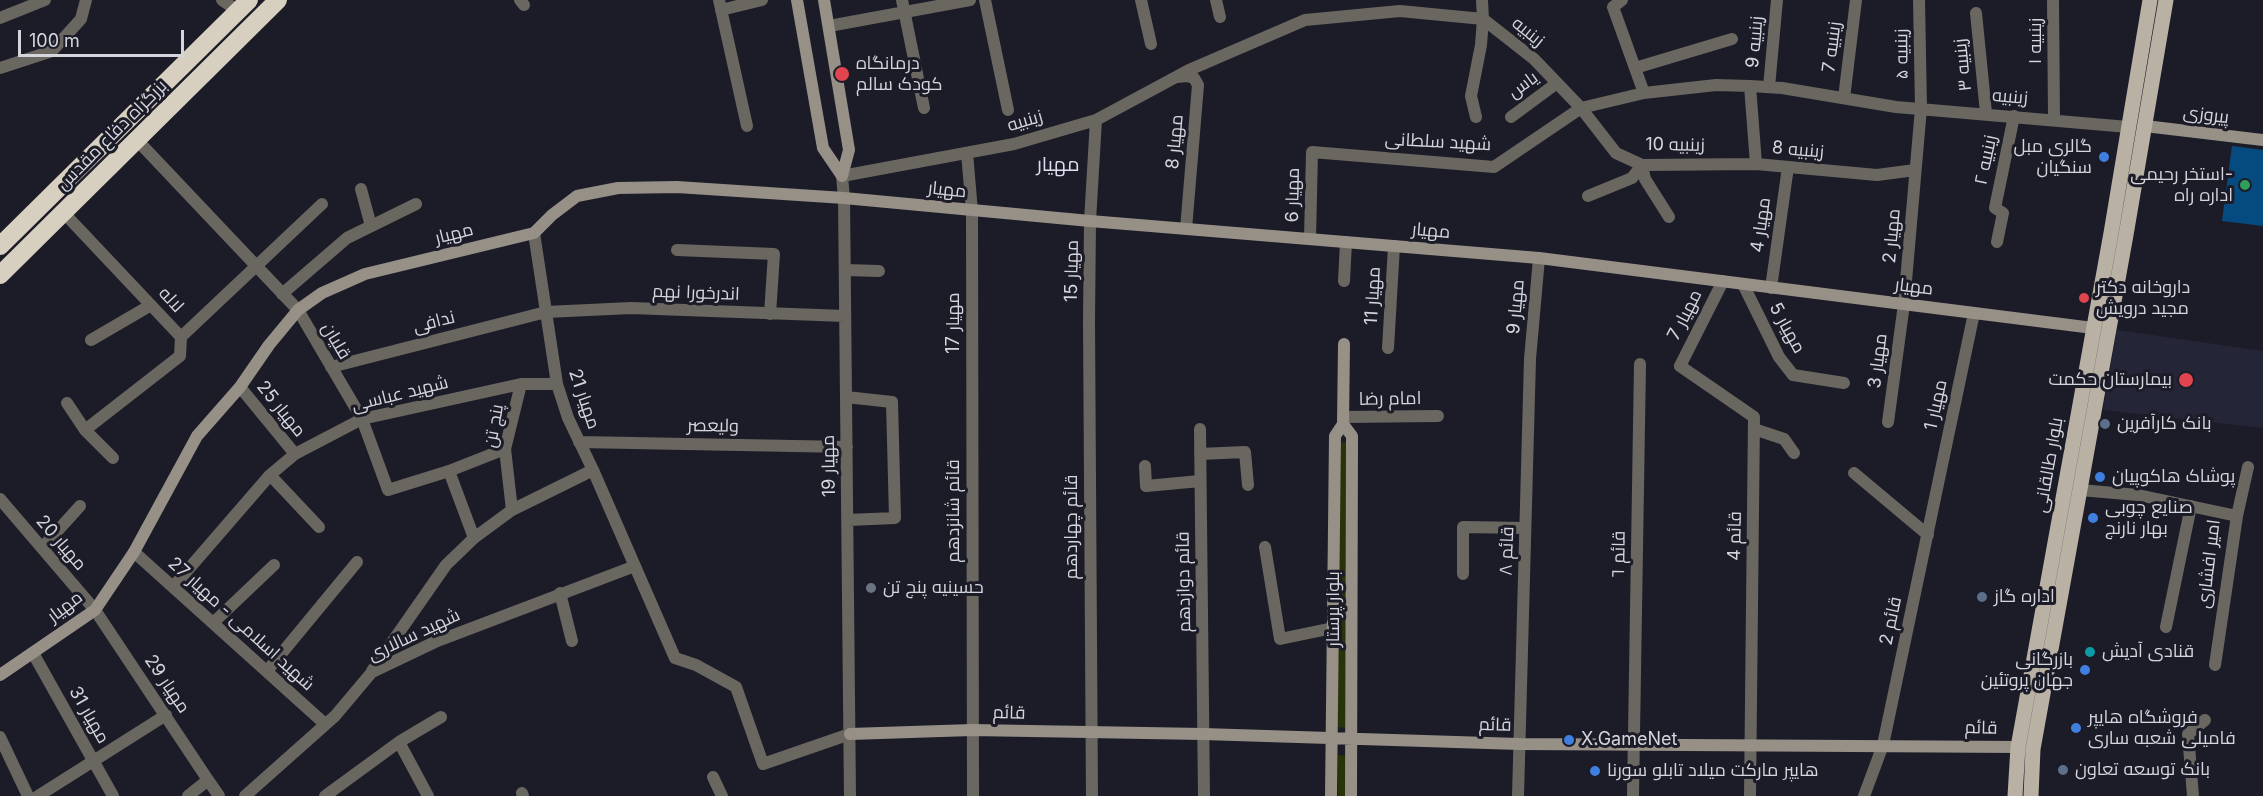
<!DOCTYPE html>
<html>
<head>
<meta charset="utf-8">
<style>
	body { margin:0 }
	#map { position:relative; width:2263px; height:796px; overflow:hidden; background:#1c1c28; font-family:Inter,sans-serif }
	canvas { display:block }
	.scale { position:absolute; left:18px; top:30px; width:166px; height:27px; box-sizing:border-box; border:3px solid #d5d5de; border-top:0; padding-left:8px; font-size:18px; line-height:21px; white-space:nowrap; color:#d5d5de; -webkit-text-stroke:4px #1c1c28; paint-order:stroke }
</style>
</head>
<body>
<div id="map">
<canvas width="2263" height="796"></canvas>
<div class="scale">100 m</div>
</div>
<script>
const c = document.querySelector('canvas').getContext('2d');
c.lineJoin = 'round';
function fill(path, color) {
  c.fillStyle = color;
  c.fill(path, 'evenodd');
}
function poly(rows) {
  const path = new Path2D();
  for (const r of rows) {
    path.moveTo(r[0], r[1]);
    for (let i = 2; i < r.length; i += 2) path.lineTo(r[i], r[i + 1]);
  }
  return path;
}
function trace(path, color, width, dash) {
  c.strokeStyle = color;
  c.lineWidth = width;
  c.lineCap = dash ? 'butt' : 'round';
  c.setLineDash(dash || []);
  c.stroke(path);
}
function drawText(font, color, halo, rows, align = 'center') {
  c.font = font + ' Inter,Cairo,sans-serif';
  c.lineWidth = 6;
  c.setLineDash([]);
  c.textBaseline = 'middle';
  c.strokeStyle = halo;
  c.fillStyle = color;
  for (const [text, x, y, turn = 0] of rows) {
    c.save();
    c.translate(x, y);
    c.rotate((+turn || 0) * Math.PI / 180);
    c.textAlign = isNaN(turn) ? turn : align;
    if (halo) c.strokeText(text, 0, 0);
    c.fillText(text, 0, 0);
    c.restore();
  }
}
const built = poly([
	[2117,330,2263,351,2263,428,2103,410]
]);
const green = poly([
	[1346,442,1345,728,1337,727,1340,443],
	[1338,755,1348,756,1347,796,1338,796]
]);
const water = poly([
	[2232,146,2263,150,2263,226,2222,221]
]);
const street = poly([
	[222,0,238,11],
	[520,0,524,5],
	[719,0,747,126],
	[902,0,924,108],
	[985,0,1008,110],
	[1141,0,1151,44],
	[1216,0,1220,17],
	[1622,0,1613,7,1644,93],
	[2053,0,2054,119],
	[721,10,762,0],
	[1976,13,1986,113],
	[0,18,45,0],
	[829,26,970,0],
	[0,68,52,51,81,19,86,0],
	[1635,68,1732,39],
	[1177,77,1187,76,1194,78,1198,85,1186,229],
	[1750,86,1756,164],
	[1769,87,1777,0],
	[1844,98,1856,0],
	[1476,117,1471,96,1481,45,1483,19,1482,0],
	[1511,117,1557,83],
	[137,140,298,310,362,419,388,490,449,471,505,449],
	[967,153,972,211,973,796],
	[1642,165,1645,179,1669,217],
	[361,189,371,226],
	[1588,196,1632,178,1642,165],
	[63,212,181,337,180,356,85,430],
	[534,233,557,384,568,418,593,470,675,658,696,665,736,687,763,764,850,734],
	[1310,239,1312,152,1494,167,1581,108,1616,153,1642,165,1756,164,1877,175,1915,170],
	[1997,242,2003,213,1995,208,2014,116],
	[677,250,774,254,770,314],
	[845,270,879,271],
	[1344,281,1346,242],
	[1723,281,1680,366,1754,417,1750,796],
	[1743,284,1779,357,1793,375,1844,383],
	[1771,288,1788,167],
	[282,294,347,238,416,204],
	[181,337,322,204],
	[91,340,151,305],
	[1388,348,1394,246],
	[331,367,546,312,631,308,845,316],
	[240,387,295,454],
	[846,397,892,402,895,518,848,520],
	[67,403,85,430,113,458],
	[1343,417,1438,416],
	[1888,422,1904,304,1921,108,1919,0],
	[1200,429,1204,796],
	[1754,429,1784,439,1794,453],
	[579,442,847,447],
	[1200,454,1245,452,1248,485],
	[1145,466,1146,486,1200,481],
	[449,471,474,538],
	[1854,473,1928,535],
	[270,475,319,527],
	[2080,490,2138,495,2237,516,2215,665],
	[0,499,95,610,208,780],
	[512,510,505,449,521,384],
	[2237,516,2248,467],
	[1265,547,1280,639,1333,628],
	[42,548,80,506],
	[134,552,325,724],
	[1463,574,1463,527,1525,528],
	[173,587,270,475,295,454,362,419,521,384,557,384],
	[560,593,572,641],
	[213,623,274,565],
	[2166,627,2191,506],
	[33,653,113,796],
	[267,671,357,562],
	[372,671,446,565,474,538,512,510,593,470],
	[0,737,28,796],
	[399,742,428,796],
	[713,777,722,796],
	[522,793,523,796],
	[38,796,166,715],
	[188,796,208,780,219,796],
	[245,796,335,716,372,672,435,642,635,566],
	[325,796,399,742,441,717],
	[850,796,844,198,842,176,1014,144,1096,120,1189,70,1305,20,1400,11,1483,19,1534,59,1581,108,1644,93,1716,85,1750,86,1782,88,1896,107,2128,127],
	[1092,796,1089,321,1090,221,1096,120],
	[1518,796,1530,359,1539,258],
	[1633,796,1640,364],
	[1864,796,1883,745,1974,313],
	[2193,796,2188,734,2205,720]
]);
const secondary = poly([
	[797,0,823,148,842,176],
	[824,0,849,150,842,176],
	[2145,126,2263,140],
	[1344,344,1343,424,1352,436,1351,796],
	[0,675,95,610,134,552,197,436,240,387,269,345,298,310,322,293,365,274,534,233,552,215,577,196,618,188,677,187,844,198,1090,221,1539,258,2093,328],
	[850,734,972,730,1203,734,1519,744,2018,747],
	[1331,796,1335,436,1343,424]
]);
const primary = poly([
	[2015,796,2018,747,2111,233,2150,0],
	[2031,796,2033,749,2126,235,2166,0]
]);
const highway = poly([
	[0,246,249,0],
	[0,275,278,0]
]);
const markers = [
	[842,74,8,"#e0444e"],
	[2104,157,6,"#3f7fe0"],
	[2245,185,6,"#2e9e5b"],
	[2084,298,6,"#e0444e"],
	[2186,380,8,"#e0444e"],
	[2105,424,6,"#5c6f8a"],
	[2100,477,6,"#3f7fe0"],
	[2093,518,6,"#3f7fe0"],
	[871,588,6,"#6b7280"],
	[1982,597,6,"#5c6f8a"],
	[2090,652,6,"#0f9aa8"],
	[2085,670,6,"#3f7fe0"],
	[2076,728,6,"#3f7fe0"],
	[1569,740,6,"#3f7fe0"],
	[2063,770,6,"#5c6f8a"],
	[1595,771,6,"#3f7fe0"]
];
const streetNames = [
	["زینبیه",1528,32,39],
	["زینبیه ۱",2036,41,-90],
	["زینبیه 9",1755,42,-85],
	["زینبیه 7",1832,47,-83],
	["زینبیه ۵",1902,54,-91],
	["زینبیه ۳",1963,65,-96],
	["یاس",1523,85,-36],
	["زینبیه",2010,97,5],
	["پیروزی",2206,115,7],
	["زینبیه",1025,121,-16],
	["بزرگراه دفاع مقدس",112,135,-45],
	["مهیار 8",1175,142,-85],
	["شهید سلطانی",1438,142,3],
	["زینبیه 10",1675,145,1],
	["زینبیه 8",1798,150,5],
	["زینبیه ۲",1986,160,-78],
	["مهیار",947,190,6],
	["مهیار 6",1293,195,-89],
	["مهیار 4",1761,225,-82],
	["مهیار",1431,231,5],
	["مهیار",454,234,-14],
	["مهیار 2",1892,236,-85],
	["مهیار 15",1072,271,-89],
	["مهیار",1914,287,7],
	["اندرخورا نهم",696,293,2],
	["مهیار 11",1373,296,-87],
	["لاله",171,300,47],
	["مهیار 9",1516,307,-85],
	["مهیار 7",1685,315,-63],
	["ندافی",434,322,-14],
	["مهیار 17",954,323,-90],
	["مهیار 5",1787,328,61],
	["قلیان",336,341,59],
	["مهیار 3",1878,361,-83],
	["شهید عباسی",400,394,-14],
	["مهیار 21",584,399,71],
	["امام رضا",1390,399,-1],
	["مهیار 1",1936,405,-78],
	["مهیار 25",281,409,51],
	["پنج تن",494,426,-80],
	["ولیعصر",713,426,1],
	["بلوار طالقانی",2049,465,-80],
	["مهیار 19",829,466,-91],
	["قائم شانزدهم",954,511,-90],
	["قائم چهاردهم",1072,527,-90],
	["قائم 4",1735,536,-89],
	["مهیار 20",61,543,49],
	["قائم ٨",1507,551,-88],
	["قائم ٦",1619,554,-89],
	["امیر افشاری",2209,564,-83],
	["قائم دوازدهم",1184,582,-91],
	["مهیار",65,607,-37],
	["بلوار پرستار",1334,609,-90],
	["قائم 2",1891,621,-78],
	["شهید اسلامی - مهیار 27",241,624,42],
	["شهید سالاری",414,635,-25],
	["مهیار 29",167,684,56],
	["قائم",1009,713,1],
	["مهیار 31",89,715,60],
	["قائم",1495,725,1],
	["قائم",1981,728,1]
];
const poiNames = [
	["درمانگاه",856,64],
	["کودک سالم",856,85],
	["گالری مبل",2092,147,"right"],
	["سنگیان",2092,168,"right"],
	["استخر رحیمی-",2233,175,"right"],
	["اداره راه",2233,196,"right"],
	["داروخانه دکتر",2096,288],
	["مجید درویش",2096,309],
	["بیمارستان حکمت",2172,380,"right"],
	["بانک کارآفرین",2117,424],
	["پوشاک هاکوپیان",2112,477],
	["صنایع چوبی",2105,508],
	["بهار نارنج",2105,529],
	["حسینیه پنج تن",883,588],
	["اداره گاز",1994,597],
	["قنادی آدیش",2102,652],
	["بازرگانی",2073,660,"right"],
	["جهان پروتئین",2073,681,"right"],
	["فروشگاه هایپر",2088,718],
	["فامیلی شعبه ساری",2088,739],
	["X.GameNet",1581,740],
	["بانک توسعه تعاون",2075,770],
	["هایپر مارکت میلاد تابلو سورنا",1607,771]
];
const neighbourhoodNames = [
	["مهیار",1058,165]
];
fill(built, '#242537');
fill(green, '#29330a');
fill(water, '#064b7f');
trace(street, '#6a6760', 12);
trace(secondary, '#969087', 12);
trace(primary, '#b8b1a4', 15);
trace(highway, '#d7cfbf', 18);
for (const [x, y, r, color] of markers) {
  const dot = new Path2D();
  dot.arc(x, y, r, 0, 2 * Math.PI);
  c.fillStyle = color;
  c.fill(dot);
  trace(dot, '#1c1c28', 2);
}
drawText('18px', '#d5d5de', '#1c1c28', streetNames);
drawText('18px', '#d5d5de', '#1c1c28', poiNames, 'left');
drawText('20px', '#dcdeef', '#1c1c28', neighbourhoodNames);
</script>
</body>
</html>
